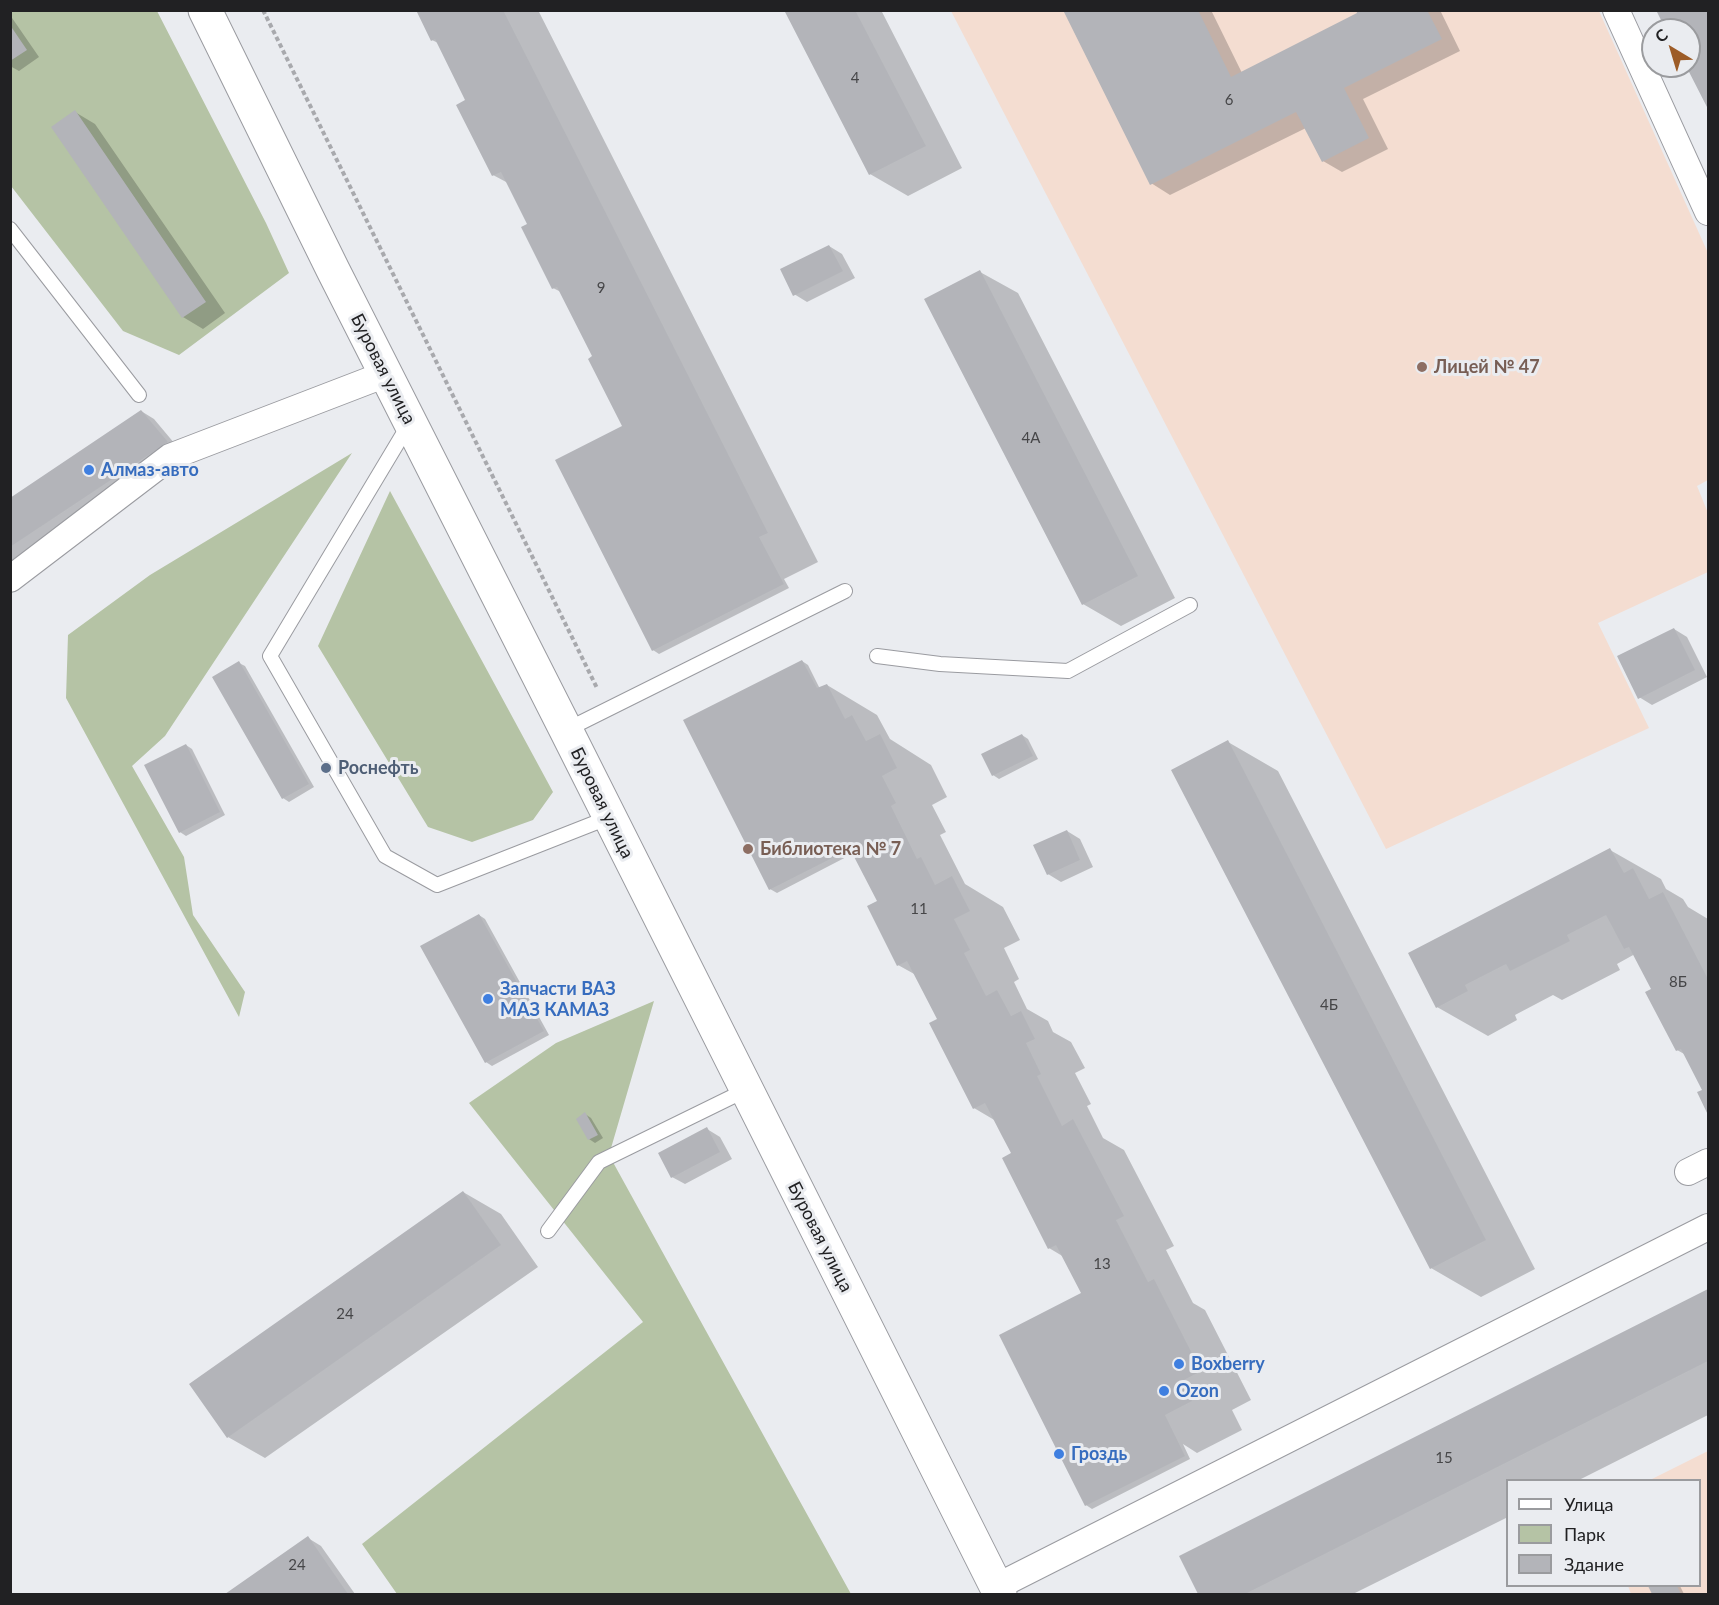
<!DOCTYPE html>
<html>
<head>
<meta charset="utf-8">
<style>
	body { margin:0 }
	#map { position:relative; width:1719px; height:1605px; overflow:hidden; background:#eaecf0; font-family:Lato,sans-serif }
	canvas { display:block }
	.frame { position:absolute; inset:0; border:12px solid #212123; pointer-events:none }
	.legend { position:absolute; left:1506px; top:1479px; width:195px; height:108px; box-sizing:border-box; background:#eaecf0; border:2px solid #9a9b9e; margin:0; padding:8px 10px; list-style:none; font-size:18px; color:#212123 }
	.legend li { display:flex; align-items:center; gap:12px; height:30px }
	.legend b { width:30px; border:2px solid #9a9b9e }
	.north { position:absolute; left:1641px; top:18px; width:60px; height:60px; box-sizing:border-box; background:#eaecf0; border:2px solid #9a9b9e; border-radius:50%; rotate:322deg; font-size:16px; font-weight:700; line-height:24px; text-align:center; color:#212123 }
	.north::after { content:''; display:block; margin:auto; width:21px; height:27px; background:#9d5c27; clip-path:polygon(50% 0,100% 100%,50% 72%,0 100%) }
</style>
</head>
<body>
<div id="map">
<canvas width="1719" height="1605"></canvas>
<div class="frame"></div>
<ul class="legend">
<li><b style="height:8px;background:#fff"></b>Улица</li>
<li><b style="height:16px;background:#b5c3a5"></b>Парк</li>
<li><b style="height:16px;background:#b3b4b9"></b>Здание</li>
</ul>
<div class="north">С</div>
</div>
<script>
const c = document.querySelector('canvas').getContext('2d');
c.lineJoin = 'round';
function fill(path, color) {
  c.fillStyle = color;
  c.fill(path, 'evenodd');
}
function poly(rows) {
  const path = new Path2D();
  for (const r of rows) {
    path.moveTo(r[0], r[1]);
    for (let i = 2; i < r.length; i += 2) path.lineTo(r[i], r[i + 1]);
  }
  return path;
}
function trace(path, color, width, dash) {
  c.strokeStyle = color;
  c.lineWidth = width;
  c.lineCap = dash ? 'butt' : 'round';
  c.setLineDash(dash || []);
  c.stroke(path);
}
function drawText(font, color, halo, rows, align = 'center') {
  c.font = font + ' Lato,sans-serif';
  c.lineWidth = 6;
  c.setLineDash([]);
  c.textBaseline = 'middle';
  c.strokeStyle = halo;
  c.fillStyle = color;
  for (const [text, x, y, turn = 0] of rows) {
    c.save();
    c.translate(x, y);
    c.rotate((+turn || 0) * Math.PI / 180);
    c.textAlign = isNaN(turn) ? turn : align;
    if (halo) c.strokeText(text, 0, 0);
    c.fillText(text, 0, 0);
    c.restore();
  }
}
const education = poly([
	[951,11,1599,11,1708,253,1708,480,1697,486,1708,513,1708,572,1598,623,1649,728,1386,849],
	[1708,1451,1708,1594,1631,1594,1628,1586,1700,1586,1700,1480,1650,1480]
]);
const green = poly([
	[11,11,157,11,266,223,289,273,179,355,123,331,11,186],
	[352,453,165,736,132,766,184,857,193,915,245,992,239,1017,66,698,68,635,150,575],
	[390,491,553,792,533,820,472,842,428,827,318,646],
	[654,1001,609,1155,851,1594,397,1594,362,1544,643,1322,469,1103,556,1043]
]);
const shadow = poly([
	[418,10,538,10,818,562,784,579,789,588,659,654,653,650,624,426,594,357,561,292,553,288,529,225,508,183,493,175,467,100,438,43,432,40],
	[786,10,881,10,962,168,908,196,870,174],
	[1065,10,1211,10,1242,73,1359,14,1357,10,1440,10,1460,51,1363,99,1388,149,1342,172,1323,161,1306,128,1170,195,1151,183],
	[1658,10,1708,10,1708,106,1687,66,1689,66,1689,30,1668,30],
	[10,15,39,57,19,71,10,66],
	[75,112,95,124,225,313,203,329,183,317],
	[829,246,842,254,855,278,807,302,794,294],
	[980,272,1018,293,1175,598,1121,626,1083,604],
	[141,411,154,419,180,450,10,563,10,500],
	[1674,629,1687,637,1707,677,1652,705,1639,697],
	[802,661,808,665,820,689,827,685,877,715,890,739,931,765,947,797,932,805,946,832,940,835,965,884,1003,907,1020,940,1004,948,1019,979,1014,982,1027,1009,1048,1021,1053,1032,1071,1042,1085,1068,1075,1073,1091,1104,1087,1106,1103,1138,1124,1150,1174,1246,1166,1250,1193,1303,1205,1310,1251,1400,1232,1410,1242,1430,1197,1453,1183,1444,1190,1459,1092,1509,1086,1505,1001,1335,1083,1294,1064,1257,1049,1248,1004,1159,1013,1154,996,1121,974,1108,939,1020,916,975,898,965,879,902,854,853,777,893,770,889,685,721],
	[239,663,245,666,314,787,289,802,283,798],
	[1022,735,1028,739,1038,759,999,779,993,775],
	[1228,742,1278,771,1535,1269,1481,1297,1431,1268],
	[186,745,192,749,225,815,186,836,180,832],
	[1067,831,1080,839,1093,867,1061,882,1048,874],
	[1610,850,1661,879,1666,889,1683,899,1688,907,1708,919,1708,1111,1699,1093,1704,1090,1686,1055,1677,1050,1653,989,1635,954,1617,964,1620,970,1562,1000,1553,995,1515,1015,1517,1020,1488,1036,1437,1007],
	[479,915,485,919,549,1035,492,1066,486,1062],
	[585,1114,591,1118,603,1138,595,1143,589,1139],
	[707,1129,720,1137,732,1159,685,1184,672,1177],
	[463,1192,501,1214,538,1267,265,1458,228,1437],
	[1708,1291,1708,1415,1579,1480,1508,1480,1508,1517,1353,1594,1200,1594,1181,1556],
	[308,1538,321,1546,355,1594,227,1594],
	[1650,1586,1680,1586,1684,1594,1654,1594]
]);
const building = poly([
	[416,10,503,10,768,533,759,537,784,584,652,651,555,460,622,426,588,359,592,356,557,287,552,289,521,227,527,224,501,172,492,176,456,105,465,100,435,39,431,41],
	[784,10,855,10,926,146,869,175],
	[1063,10,1198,10,1231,77,1357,13,1356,10,1427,10,1442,39,1344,88,1369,138,1322,162,1296,112,1150,185],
	[1656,10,1708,10,1708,109,1686,66,1689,66,1689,30,1666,30],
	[10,25,27,50,10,61],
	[75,110,206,302,182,318,51,127],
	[829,245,843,271,793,296,780,269],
	[980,270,1138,576,1082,605,924,299],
	[141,410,168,442,10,547,10,498],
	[1674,628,1695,670,1638,699,1617,656],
	[802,660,817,688,827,684,845,719,852,715,866,741,880,734,897,768,882,776,896,803,891,806,917,859,921,857,935,885,952,876,970,911,954,919,970,950,964,953,986,996,997,990,1011,1016,1021,1011,1035,1039,1026,1043,1041,1074,1037,1076,1062,1126,1073,1119,1124,1216,1116,1220,1148,1282,1154,1279,1201,1371,1182,1381,1192,1401,1165,1415,1185,1456,1085,1506,999,1335,1081,1293,1056,1245,1048,1249,1002,1158,1011,1153,1002,1136,985,1103,973,1109,929,1023,937,1019,907,961,897,966,867,906,877,901,850,849,769,890,683,720],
	[239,661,309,784,282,799,212,677],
	[1022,734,1033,756,992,776,981,754],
	[1228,740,1486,1240,1430,1269,1171,770],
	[186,744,220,812,179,833,144,765],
	[1067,830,1080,860,1047,875,1033,845],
	[1610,848,1624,873,1633,868,1649,899,1663,892,1708,979,1708,1115,1697,1092,1702,1090,1681,1049,1676,1051,1645,992,1651,989,1629,947,1624,949,1606,915,1567,935,1570,941,1510,971,1506,964,1465,985,1468,991,1436,1008,1408,953],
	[479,914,544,1031,485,1063,420,946],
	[585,1112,598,1135,588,1140,576,1119],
	[707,1127,720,1152,671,1178,658,1153],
	[463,1191,501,1245,227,1438,189,1384],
	[1708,1289,1708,1361,1245,1594,1198,1594,1179,1556],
	[308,1536,348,1594,225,1594],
	[1648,1586,1677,1586,1681,1594,1652,1594]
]);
const path = poly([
	[263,10,597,688]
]);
const lane = poly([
	[10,229,139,395],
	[409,424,270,656,385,856,437,885,610,817],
	[877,656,940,664,1068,671,1190,605],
	[566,730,845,591],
	[548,1231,599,1162,746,1090]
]);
const street = poly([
	[1616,10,1708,212],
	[10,579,170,457,386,374],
	[1688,1172,1708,1162],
	[996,1587,1708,1227]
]);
const secondary = poly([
	[205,10,333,270,566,730,1000,1594]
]);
const markers = [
	[1422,367,6,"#8d6e63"],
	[89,470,6,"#3f7fe0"],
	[326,768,6,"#5c6f8a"],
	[748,849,6,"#8d6e63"],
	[488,999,6,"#3f7fe0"],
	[1179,1364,6,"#3f7fe0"],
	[1164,1391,6,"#3f7fe0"],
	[1059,1454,6,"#3f7fe0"]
];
const numberNames = [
	["4",855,78],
	["6",1229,100],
	["9",601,288],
	["4А",1031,438],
	["11",919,909],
	["8Б",1678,982],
	["4Б",1329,1005],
	["13",1102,1264],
	["24",345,1314],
	["15",1444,1458],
	["24",297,1565]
];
const educationNames = [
	["Лицей № 47",1434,367],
	["Библиотека № 7",760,849]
];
const streetNames = [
	["Буровая улица",383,369,63],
	["Буровая улица",602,803,64],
	["Буровая улица",820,1237,63]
];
const shopNames = [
	["Алмаз-авто",101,470],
	["Запчасти ВАЗ",500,989],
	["МАЗ КАМАЗ",500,1010],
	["Boxberry",1191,1364],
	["Ozon",1176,1391],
	["Гроздь",1071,1454]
];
const serviceNames = [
	["Роснефть",338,768]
];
fill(education, '#f4ddd1');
fill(green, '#b5c3a5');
fill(shadow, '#0003');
fill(building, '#b3b4b9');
trace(lane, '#9a9ba0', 16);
trace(street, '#9a9ba0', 28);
trace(secondary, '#9a9ba0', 35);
trace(path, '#a8a9ad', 4, [4.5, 3]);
trace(lane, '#fff', 14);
trace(street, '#fff', 26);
trace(secondary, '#fff', 33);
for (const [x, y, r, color] of markers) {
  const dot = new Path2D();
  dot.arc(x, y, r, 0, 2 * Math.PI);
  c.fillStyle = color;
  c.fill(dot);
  trace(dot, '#eaecf0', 2);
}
drawText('15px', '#464648', null, numberNames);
drawText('bold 18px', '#785e54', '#eaecf0', educationNames, 'left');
drawText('18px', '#212123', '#eaecf0', streetNames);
drawText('bold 18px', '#366cbe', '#eaecf0', shopNames, 'left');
drawText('bold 18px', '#4e5e75', '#eaecf0', serviceNames, 'left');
</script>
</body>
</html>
